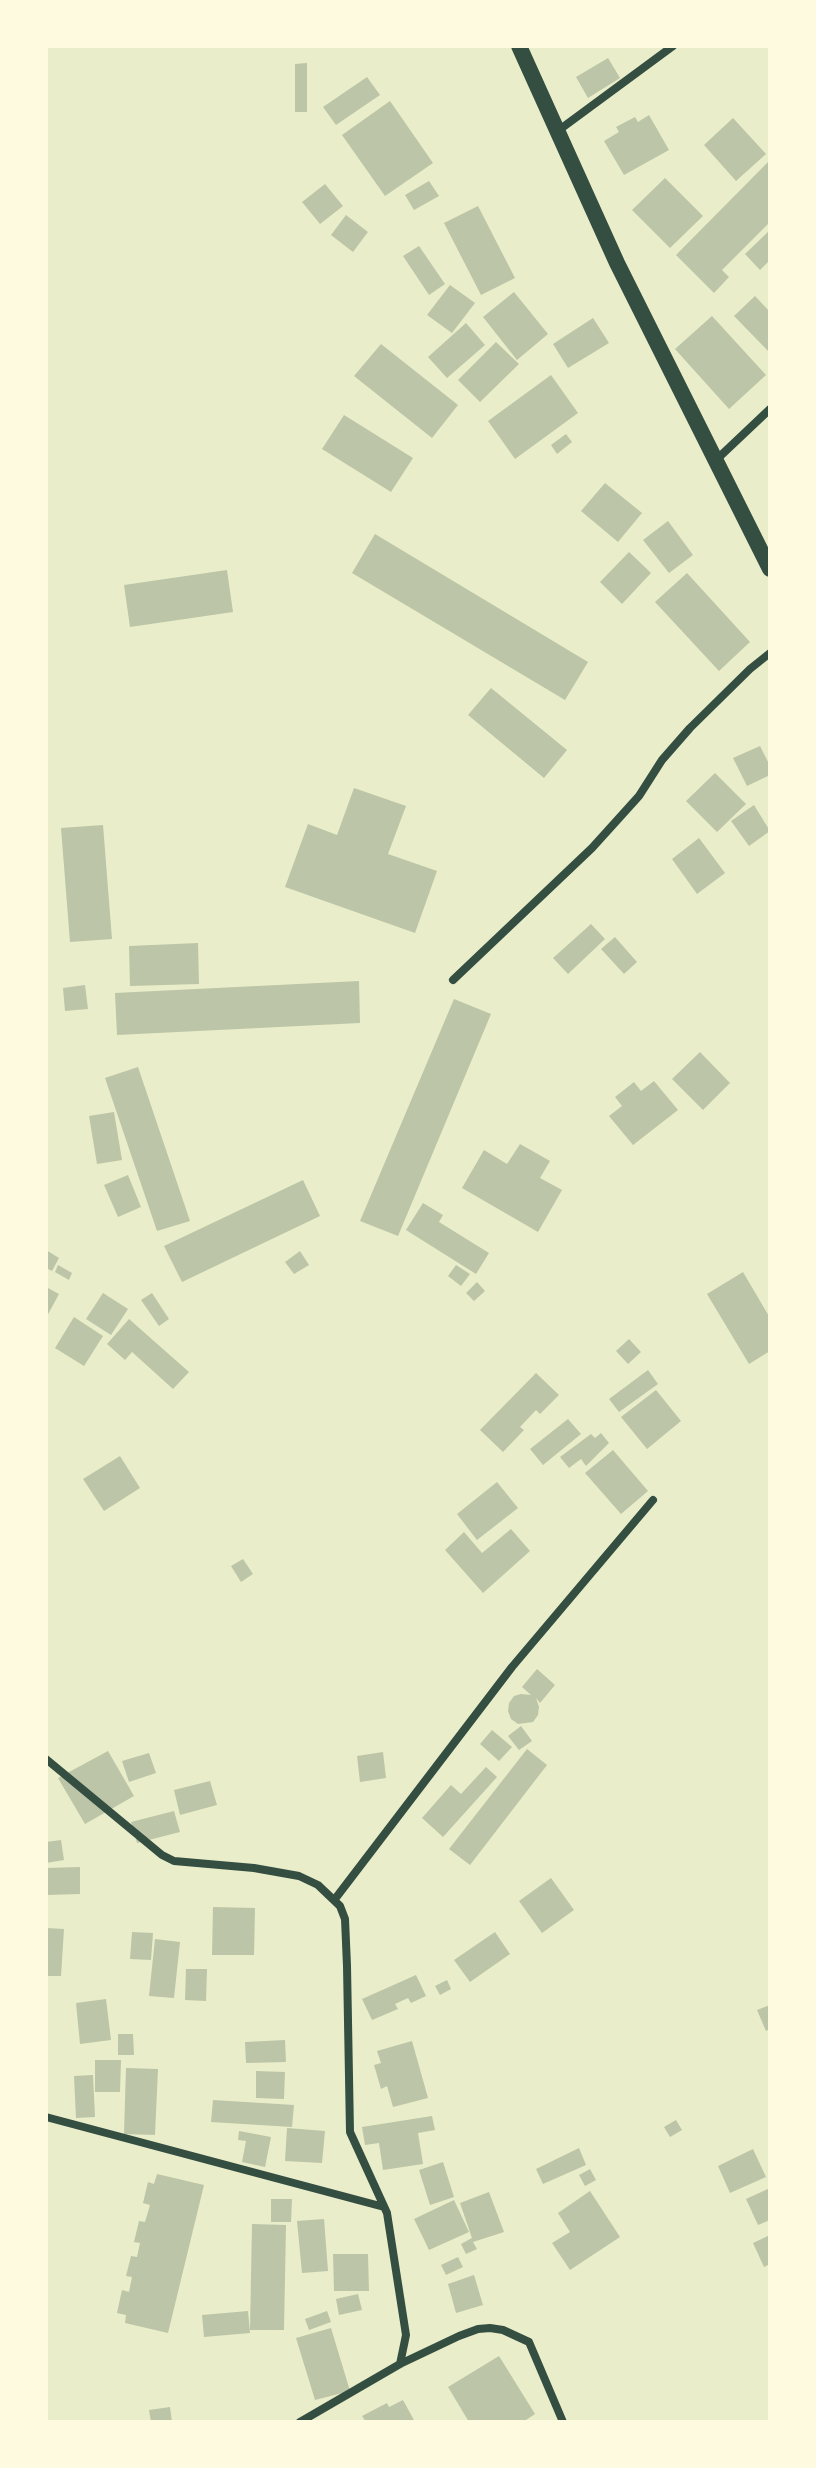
<!DOCTYPE html>
<html>
<head>
<meta charset="utf-8">
<style>
	body { margin:0 }
	#map { position:relative; width:816px; height:2468px; overflow:hidden; background:#e9edc9; font-family:Arial,sans-serif }
	canvas { display:block }
	.frame { position:absolute; inset:0; border:48px solid #fefae0; pointer-events:none }
</style>
</head>
<body>
<div id="map">
<canvas width="816" height="2468"></canvas>
<div class="frame"></div>
</div>
<script>
const c = document.querySelector('canvas').getContext('2d');
c.lineJoin = 'round';
function fill(path, color) {
  c.fillStyle = color;
  c.fill(path, 'evenodd');
}
function poly(rows) {
  const path = new Path2D();
  for (const r of rows) {
    path.moveTo(r[0], r[1]);
    for (let i = 2; i < r.length; i += 2) path.lineTo(r[i], r[i + 1]);
  }
  return path;
}
function trace(path, color, width, dash) {
  c.strokeStyle = color;
  c.lineWidth = width;
  c.lineCap = dash ? 'butt' : 'round';
  c.setLineDash(dash || []);
  c.stroke(path);
}
const building = poly([
	[608,58,620,78,588,98,576,77],
	[307,63,307,112,295,112,295,64],
	[367,77,380,95,336,125,323,107],
	[390,101,433,163,385,196,342,135],
	[649,115,669,150,624,175,604,141,619,132,616,127,635,117,638,122],
	[733,118,766,154,736,181,704,145],
	[770,160,770,222,722,270,729,277,714,293,676,255],
	[665,178,703,216,670,248,632,210],
	[429,181,439,196,414,210,405,195],
	[325,184,343,206,320,224,302,202],
	[478,206,515,278,481,295,444,223],
	[346,215,368,232,353,252,331,235],
	[770,230,770,260,760,270,745,254],
	[419,246,445,284,429,295,403,256],
	[450,285,475,303,452,333,427,315],
	[514,292,548,334,517,360,483,317],
	[755,296,770,312,770,353,734,316],
	[712,316,766,375,729,409,675,349],
	[593,318,609,343,568,368,553,344],
	[466,323,485,345,447,378,428,357],
	[496,342,519,364,480,402,458,380],
	[381,344,458,405,432,438,354,376],
	[551,375,578,413,515,459,488,421],
	[344,415,413,458,391,492,322,449],
	[566,434,572,442,557,454,551,445],
	[605,483,642,513,618,542,581,511],
	[668,521,693,555,669,573,643,540],
	[375,534,588,662,565,700,352,573],
	[629,552,651,573,622,604,600,582],
	[227,570,233,612,130,627,124,585],
	[687,573,750,642,719,671,655,602],
	[491,688,567,750,544,778,468,715],
	[760,746,770,766,770,775,747,786,733,758],
	[715,773,746,804,717,832,686,801],
	[354,788,406,806,388,854,437,871,415,933,285,887,308,824,337,835],
	[754,805,770,831,749,846,731,821],
	[103,825,112,939,70,942,61,828],
	[699,838,725,873,697,894,672,859],
	[591,924,605,939,568,974,553,958],
	[615,937,637,962,624,974,601,949],
	[198,943,199,984,130,986,129,946],
	[359,981,360,1023,117,1035,115,993],
	[85,985,88,1009,65,1011,63,988],
	[454,999,491,1014,398,1236,360,1221],
	[700,1052,730,1083,703,1110,672,1079],
	[138,1067,190,1221,157,1231,105,1078],
	[654,1081,678,1110,633,1145,609,1116,622,1106,615,1097,634,1082,641,1091],
	[114,1112,122,1160,97,1164,89,1116],
	[520,1144,550,1161,540,1178,562,1190,538,1232,462,1188,484,1150,507,1164],
	[128,1175,141,1207,118,1217,104,1185],
	[303,1180,320,1216,182,1282,164,1246],
	[423,1203,443,1215,439,1222,489,1253,476,1274,406,1230],
	[46,1250,59,1258,52,1271,46,1268],
	[300,1251,309,1265,294,1274,285,1262],
	[58,1265,72,1273,69,1280,55,1272],
	[456,1265,470,1274,461,1286,448,1276],
	[743,1272,770,1318,770,1351,749,1364,707,1294],
	[477,1282,485,1291,474,1301,466,1293],
	[46,1287,59,1294,46,1318],
	[103,1293,128,1309,111,1335,86,1319],
	[152,1293,169,1319,159,1326,141,1300],
	[74,1317,103,1336,84,1366,55,1348],
	[129,1319,189,1372,173,1389,132,1352,125,1360,107,1344],
	[629,1339,641,1352,628,1364,616,1351],
	[648,1370,658,1384,619,1412,609,1399],
	[536,1373,559,1395,540,1414,536,1410,520,1427,524,1430,503,1452,480,1430],
	[656,1390,681,1421,647,1449,621,1417],
	[568,1419,581,1434,543,1465,530,1449],
	[601,1433,609,1443,586,1466,581,1459,569,1468,560,1457,591,1434,595,1438],
	[613,1450,648,1491,621,1514,585,1473],
	[120,1456,140,1488,104,1511,83,1479],
	[497,1482,518,1508,477,1540,457,1514],
	[511,1529,530,1551,483,1593,445,1550,464,1532,482,1553],
	[243,1559,253,1574,241,1582,231,1566],
	[537,1669,555,1685,540,1703,536,1698,539,1707,538,1715,533,1722,518,1724,511,1719,508,1711,509,1703,514,1696,521,1694,531,1695,522,1687],
	[521,1726,532,1741,519,1750,508,1736],
	[492,1730,512,1747,499,1761,480,1744],
	[527,1749,547,1765,470,1865,449,1849],
	[108,1751,134,1796,85,1824,58,1778],
	[383,1752,386,1778,360,1782,357,1756],
	[149,1753,156,1773,129,1782,122,1761],
	[486,1767,497,1777,443,1837,422,1818,451,1785,461,1794],
	[210,1781,217,1805,180,1815,174,1790],
	[174,1811,180,1832,137,1843,131,1822],
	[61,1840,64,1860,46,1863,46,1842],
	[80,1867,80,1894,46,1895,46,1868],
	[551,1878,574,1910,542,1933,519,1901],
	[213,1907,255,1908,254,1955,212,1955],
	[46,1928,64,1929,61,1976,46,1976],
	[132,1932,153,1933,151,1960,130,1959],
	[495,1932,510,1954,470,1982,454,1960],
	[155,1939,180,1942,174,1998,149,1996],
	[186,1969,207,1969,206,2001,185,2000],
	[416,1975,426,1996,411,2003,408,1998,395,2004,398,2009,372,2020,362,1999],
	[447,1980,451,1989,440,1995,435,1986],
	[106,1999,111,2040,80,2044,76,2003],
	[770,2005,770,2029,766,2031,757,2010],
	[118,2034,133,2034,134,2055,118,2055],
	[285,2040,286,2062,246,2063,245,2042],
	[412,2041,428,2098,393,2107,387,2086,381,2089,374,2065,381,2063,377,2051],
	[95,2060,121,2060,120,2092,95,2092],
	[126,2068,158,2069,155,2135,124,2134],
	[256,2071,285,2072,284,2099,256,2098],
	[93,2075,95,2117,76,2118,74,2076],
	[213,2100,294,2105,292,2127,211,2122],
	[432,2116,435,2130,418,2133,423,2164,383,2170,379,2143,365,2145,362,2127],
	[676,2120,682,2130,670,2137,664,2127],
	[287,2128,325,2131,322,2163,285,2161],
	[239,2131,271,2137,265,2167,242,2162,246,2141,238,2140],
	[579,2148,586,2165,543,2184,536,2169],
	[753,2149,766,2177,730,2193,718,2166],
	[443,2162,454,2197,430,2205,419,2170],
	[590,2169,596,2180,585,2186,579,2175],
	[157,2174,204,2185,168,2333,125,2323,126,2315,117,2313,122,2290,129,2292,132,2277,126,2276,131,2256,137,2257,140,2243,134,2242,139,2221,145,2222,150,2205,143,2203,148,2182,154,2184],
	[770,2188,770,2220,758,2225,746,2199],
	[590,2191,620,2237,570,2270,552,2243,570,2232,558,2213],
	[489,2192,504,2232,473,2242,477,2249,466,2254,461,2244,472,2238,460,2203],
	[271,2199,292,2199,291,2222,271,2222],
	[454,2200,469,2232,429,2250,414,2219],
	[324,2219,328,2271,302,2273,297,2221],
	[252,2224,286,2225,284,2330,250,2330],
	[770,2235,770,2264,764,2267,753,2243],
	[333,2254,368,2254,369,2291,334,2291],
	[458,2257,463,2267,446,2275,441,2265],
	[474,2275,483,2305,456,2313,448,2284],
	[358,2294,362,2310,339,2315,336,2299],
	[248,2311,250,2333,204,2337,202,2315],
	[327,2311,331,2322,309,2330,305,2319],
	[331,2328,350,2391,315,2400,296,2338],
	[499,2356,535,2414,523,2422,469,2422,448,2387],
	[403,2400,415,2422,366,2422,362,2416,387,2403,389,2407],
	[170,2407,172,2422,151,2422,149,2410]
]);
const minor = poly([
	[559,130,673,46],
	[715,461,770,409],
	[453,980,592,848,639,796,662,760,690,728,750,669,770,653],
	[46,1759,162,1855,174,1861,254,1868,299,1876,318,1885,340,1906,345,1919,347,1966,350,2132,387,2213,406,2335,400,2364],
	[335,1899,512,1667,653,1500],
	[46,2117,384,2207],
	[300,2422,400,2364,459,2336,478,2329,490,2328,503,2330,529,2342,563,2422]
]);
const secondary = poly([
	[519,46,617,263,770,569]
]);
fill(building, '#bcc5a7');
trace(minor, '#344e41', 8);
trace(secondary, '#344e41', 16);
</script>
</body>
</html>
